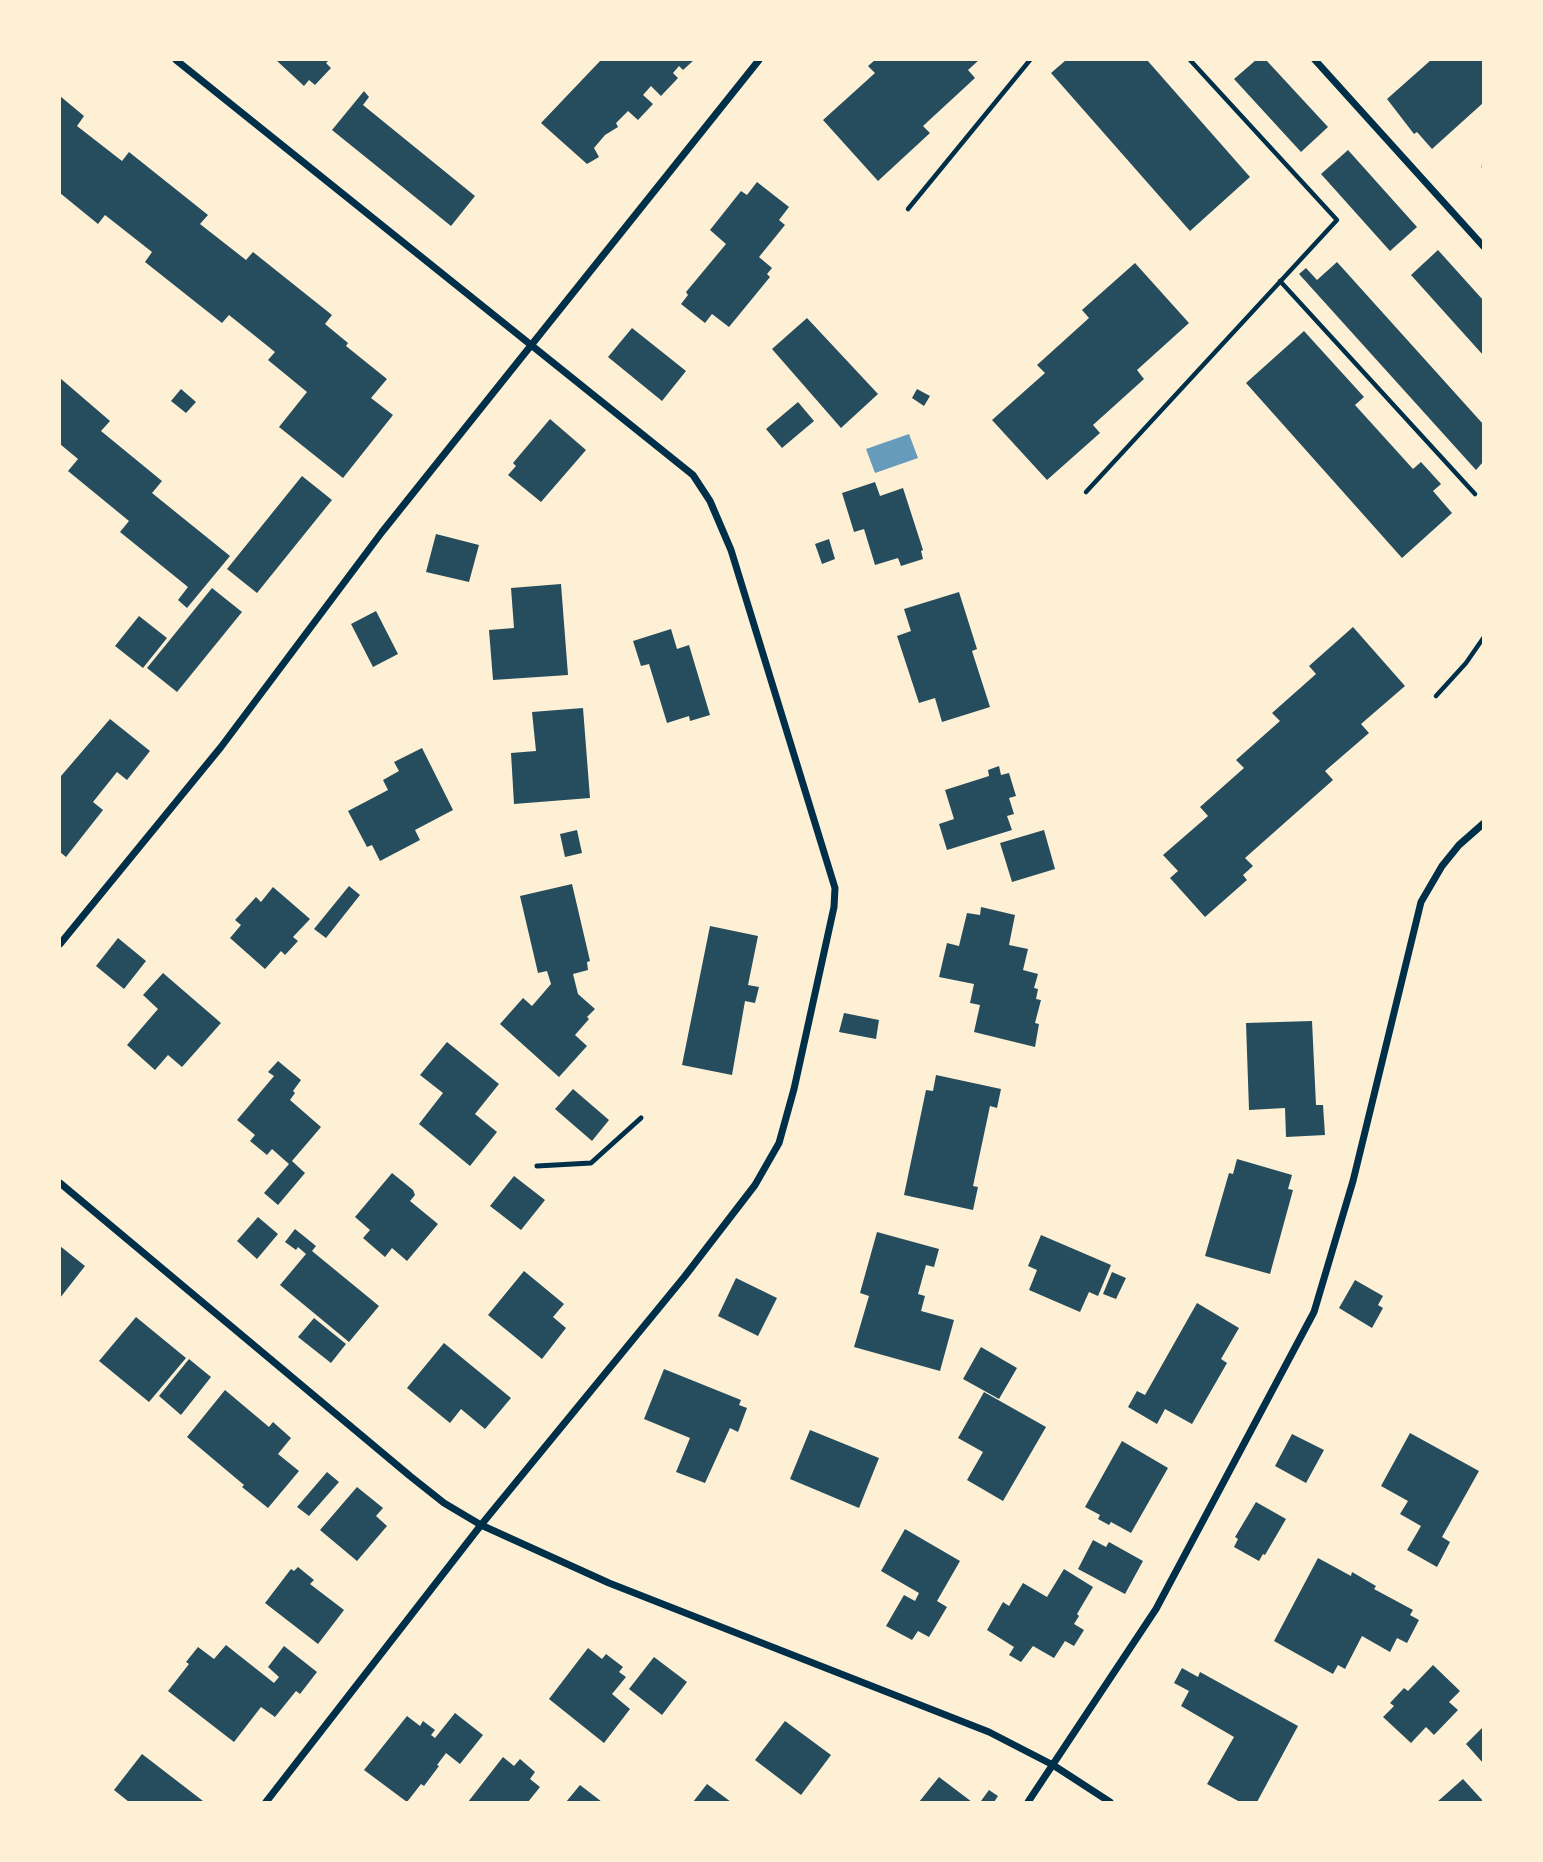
<!DOCTYPE html>
<html>
<head>
<meta charset="utf-8">
<style>
	body { margin:0 }
	#map { position:relative; width:1543px; height:1862px; overflow:hidden; background:#fdf0d5; font-family:"DejaVu Sans",sans-serif }
	canvas { display:block }
	.frame { position:absolute; inset:0; border:61px solid #fdf0d5; pointer-events:none }
</style>
</head>
<body>
<div id="map">
<canvas width="1543" height="1862"></canvas>
<div class="frame"></div>
</div>
<script>
const c = document.querySelector('canvas').getContext('2d');
c.lineJoin = 'round';
function fill(path, color) {
  c.fillStyle = color;
  c.fill(path, 'evenodd');
}
function poly(rows) {
  const path = new Path2D();
  for (const r of rows) {
    path.moveTo(r[0], r[1]);
    for (let i = 2; i < r.length; i += 2) path.lineTo(r[i], r[i + 1]);
  }
  return path;
}
function trace(path, color, width, dash) {
  c.strokeStyle = color;
  c.lineWidth = width;
  c.lineCap = dash ? 'butt' : 'round';
  c.setLineDash(dash || []);
  c.stroke(path);
}
const water = poly([
	[909,434,918,458,875,473,866,449]
]);
const building = poly([
	[276,60,329,60,326,63,331,68,315,85,309,80,304,86],
	[601,60,694,60,683,70,679,66,673,73,678,78,661,96,651,86,643,95,653,104,638,120,628,111,616,123,618,127,605,135,594,148,599,157,587,164,541,123],
	[875,60,979,60,968,70,975,78,923,126,930,133,878,181,823,120,875,73,868,66],
	[1066,60,1147,60,1250,177,1190,231,1051,73],
	[1256,60,1266,60,1328,127,1301,152,1234,79],
	[1431,60,1483,60,1483,103,1432,149,1417,132,1414,134,1387,99],
	[364,91,369,97,363,105,475,196,451,226,332,130],
	[60,96,84,116,77,126,122,161,129,152,208,215,200,224,246,260,253,252,332,315,325,324,348,343,346,346,387,379,371,398,393,415,343,478,279,427,307,392,268,360,275,352,229,315,222,323,145,262,152,252,105,215,98,224,60,193],
	[1348,150,1417,227,1390,251,1321,174],
	[757,182,789,207,779,220,785,225,759,257,772,268,767,274,770,277,729,327,712,314,705,323,681,304,688,295,686,292,726,244,710,230,741,191,747,195],
	[1438,250,1483,300,1483,355,1411,275],
	[1337,262,1483,424,1483,462,1476,470,1299,274,1306,268,1317,280],
	[1135,263,1189,323,1137,370,1144,379,1093,425,1100,433,1047,480,992,420,1045,373,1037,365,1089,318,1082,310],
	[807,318,878,394,841,428,772,349],
	[632,328,686,371,662,401,608,357],
	[1304,331,1364,397,1355,405,1413,469,1421,462,1441,484,1433,491,1452,513,1402,558,1246,383],
	[60,378,110,421,101,431,162,481,152,493,230,556,187,608,178,600,188,587,120,532,129,521,68,471,78,459,60,444],
	[181,389,196,402,186,413,171,401],
	[917,389,930,396,924,406,912,398],
	[798,402,814,421,782,448,766,429],
	[550,419,586,450,541,502,508,475,516,466,513,463],
	[302,476,332,500,257,593,227,569],
	[875,482,880,496,903,488,923,550,921,551,923,559,901,566,898,558,875,565,864,529,854,532,842,493],
	[436,534,479,545,469,582,426,572],
	[829,539,835,559,822,564,815,544],
	[561,584,568,675,493,680,489,630,514,628,511,588],
	[212,588,242,612,177,692,147,668],
	[959,592,977,649,972,651,990,707,942,722,935,698,919,703,897,636,911,631,904,609],
	[376,611,398,654,373,667,351,624],
	[139,616,167,638,143,668,115,646],
	[1353,627,1405,686,1361,724,1369,733,1325,771,1333,780,1245,858,1253,866,1243,875,1247,880,1205,917,1170,878,1178,871,1163,855,1208,816,1200,807,1244,768,1236,760,1280,721,1272,713,1316,674,1309,666],
	[671,629,677,649,689,645,710,715,690,721,689,716,667,723,649,664,641,666,633,641],
	[583,708,590,798,514,804,511,753,536,751,532,712],
	[110,719,150,751,127,780,117,772,93,802,103,810,66,857,60,852,60,775,61,776],
	[422,748,453,810,415,830,420,840,380,861,372,845,367,847,348,811,388,790,383,780,399,771,394,762],
	[999,766,1001,775,1009,773,1016,796,1009,798,1014,814,1007,816,1012,830,947,850,939,824,954,819,945,790,989,776,988,770],
	[577,830,582,853,565,857,560,834],
	[1044,830,1055,869,1012,882,1000,843],
	[572,884,590,961,587,962,588,970,573,974,578,994,595,1009,587,1017,589,1019,575,1035,587,1046,559,1077,500,1024,523,998,532,1006,551,984,547,971,538,973,520,896],
	[349,886,360,895,326,938,314,929],
	[273,887,310,919,293,937,298,941,285,955,281,951,265,969,230,938,241,925,235,920,256,897,261,902],
	[981,907,1015,915,1009,945,1028,949,1023,970,1038,974,1034,988,1038,989,1036,999,1041,1000,1035,1023,1039,1024,1035,1047,974,1032,980,1005,970,1003,974,984,939,977,947,943,959,946,967,913,980,915],
	[710,926,758,936,748,985,759,987,755,1003,745,1001,732,1075,682,1065],
	[118,938,146,961,124,989,96,966],
	[163,973,221,1023,182,1067,168,1055,155,1070,127,1045,158,1009,143,995],
	[844,1013,879,1020,876,1039,839,1032],
	[1312,1021,1316,1105,1323,1105,1325,1135,1286,1137,1285,1108,1249,1110,1246,1023],
	[447,1042,499,1084,475,1114,497,1132,470,1166,419,1124,443,1093,420,1075],
	[278,1061,301,1080,293,1091,295,1093,290,1100,321,1127,292,1161,305,1173,278,1205,264,1193,289,1164,272,1149,267,1155,250,1141,255,1135,237,1120,274,1076,268,1072],
	[936,1075,1001,1089,997,1108,990,1106,973,1186,978,1187,973,1210,904,1195,926,1090,933,1091],
	[573,1089,609,1120,592,1141,555,1109],
	[1237,1159,1292,1175,1288,1189,1293,1190,1270,1274,1205,1256,1229,1173,1233,1174],
	[392,1173,413,1190,415,1195,410,1201,438,1224,407,1261,392,1248,385,1257,363,1238,370,1230,355,1217],
	[514,1176,545,1200,521,1230,490,1206],
	[258,1217,278,1234,257,1259,237,1241],
	[295,1229,316,1246,312,1251,379,1306,349,1342,280,1285,306,1254,298,1247,296,1250,285,1242],
	[877,1232,939,1249,934,1267,926,1265,918,1294,925,1296,921,1311,954,1320,940,1371,854,1347,869,1296,860,1293],
	[1041,1235,1111,1265,1098,1296,1089,1292,1080,1312,1029,1290,1037,1270,1028,1266],
	[60,1246,85,1266,60,1298],
	[524,1271,564,1304,553,1317,566,1328,542,1359,488,1315],
	[1112,1272,1126,1278,1116,1299,1103,1294],
	[736,1278,777,1298,758,1336,718,1316],
	[1355,1280,1383,1296,1378,1305,1383,1308,1372,1328,1339,1308],
	[1197,1303,1239,1328,1221,1359,1227,1363,1192,1424,1165,1409,1157,1424,1128,1407,1137,1391,1145,1395],
	[136,1317,186,1358,149,1402,99,1361],
	[314,1318,346,1344,331,1363,298,1337],
	[444,1343,511,1398,485,1429,461,1409,450,1423,407,1388],
	[981,1347,1017,1368,999,1399,963,1379],
	[189,1359,211,1377,181,1415,159,1396],
	[664,1369,741,1400,739,1405,747,1408,738,1432,730,1428,705,1483,676,1472,690,1438,644,1419],
	[225,1390,269,1427,273,1422,291,1438,278,1454,299,1471,268,1508,242,1487,244,1485,187,1437],
	[984,1392,1046,1427,1003,1501,967,1480,983,1452,958,1438],
	[810,1430,879,1458,859,1508,790,1479],
	[1410,1433,1479,1471,1442,1537,1450,1542,1437,1567,1407,1550,1421,1526,1400,1514,1408,1501,1381,1486],
	[1292,1434,1324,1450,1306,1483,1275,1466],
	[1122,1441,1168,1468,1131,1533,1111,1522,1109,1525,1098,1519,1100,1515,1085,1507],
	[327,1472,339,1482,309,1516,297,1507],
	[357,1487,383,1508,376,1516,387,1526,357,1561,320,1530],
	[1256,1502,1286,1519,1265,1555,1263,1554,1259,1561,1234,1547,1238,1539,1235,1537],
	[905,1529,960,1561,937,1601,947,1607,929,1637,918,1631,912,1640,886,1626,904,1595,915,1601,919,1593,881,1571],
	[1093,1540,1106,1547,1109,1542,1143,1561,1125,1594,1078,1569],
	[1318,1558,1351,1576,1352,1572,1376,1586,1374,1589,1413,1610,1410,1615,1419,1620,1407,1643,1397,1638,1390,1652,1362,1636,1345,1669,1338,1665,1333,1674,1274,1641],
	[298,1567,314,1580,310,1584,344,1610,318,1644,265,1603,291,1569,294,1571],
	[1064,1569,1093,1587,1077,1614,1079,1616,1074,1624,1084,1630,1074,1646,1065,1641,1054,1658,1033,1646,1021,1662,1009,1655,1014,1647,987,1630,1003,1602,1009,1606,1023,1583,1047,1597],
	[226,1645,274,1683,279,1677,268,1667,284,1646,317,1672,300,1694,296,1691,275,1717,261,1707,234,1742,168,1691,189,1664,186,1662,198,1647,214,1659],
	[588,1648,602,1659,606,1654,623,1667,619,1672,626,1677,612,1694,630,1709,604,1743,549,1699],
	[654,1657,687,1682,662,1715,629,1689],
	[1433,1665,1460,1691,1449,1702,1458,1710,1434,1735,1426,1727,1411,1743,1383,1717,1394,1706,1390,1703,1404,1688,1408,1691],
	[1182,1668,1198,1677,1200,1672,1298,1726,1257,1802,1240,1802,1207,1784,1234,1737,1181,1706,1189,1691,1174,1683],
	[455,1713,483,1735,460,1764,446,1753,437,1765,439,1766,424,1786,421,1784,407,1802,364,1770,407,1716,420,1726,423,1721,435,1730,431,1735,435,1738],
	[785,1721,831,1755,801,1795,755,1760],
	[1483,1727,1483,1763,1466,1744],
	[142,1754,203,1801,202,1802,129,1802,114,1790],
	[503,1757,514,1766,520,1759,535,1772,530,1779,540,1787,528,1802,468,1802],
	[939,1777,972,1802,919,1802],
	[1463,1779,1484,1802,1437,1802],
	[707,1784,731,1802,693,1802],
	[580,1785,602,1802,566,1802],
	[989,1790,998,1796,994,1802,983,1802,981,1801]
]);
const path = poly([
	[1484,165,1484,168],
	[908,209,1030,60],
	[1280,281,1475,494],
	[1086,492,1337,220,1190,60],
	[1436,696,1466,663,1484,637]
]);
const service = poly([
	[537,1166,591,1163,641,1118]
]);
const minor = poly([
	[176,60,693,475,710,501,731,550,835,888,834,907,794,1089,779,1143,755,1185,685,1276,481,1525,266,1802],
	[1315,60,1484,247],
	[60,944,221,747,382,532,759,60],
	[60,1183,410,1476,444,1503,481,1525,609,1583,989,1732,1053,1765,1110,1802],
	[1028,1802,1156,1609,1314,1312,1353,1181,1421,902,1442,866,1459,845,1484,823]
]);
fill(water, '#669bbc');
fill(building, '#264d5e');
trace(path, '#003049', 4.5);
trace(service, '#003049', 5);
trace(minor, '#003049', 7);
</script>
</body>
</html>
